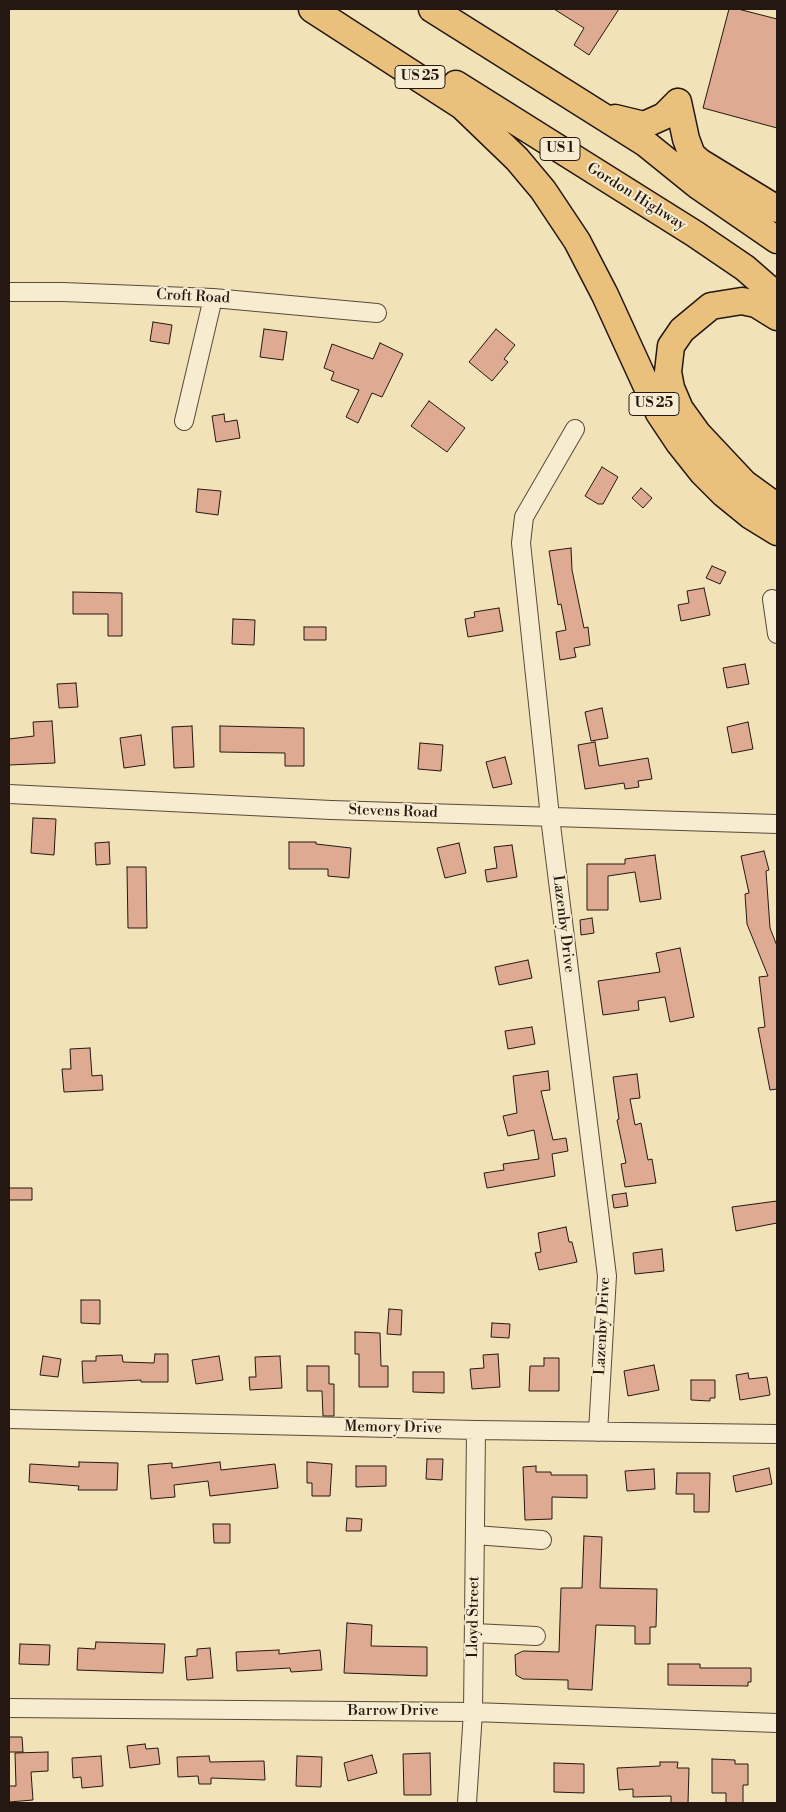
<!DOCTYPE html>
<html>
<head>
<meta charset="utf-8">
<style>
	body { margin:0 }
	#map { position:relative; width:786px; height:1812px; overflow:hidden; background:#f2e2b7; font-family:"Libre Bodoni",serif }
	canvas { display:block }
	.frame { position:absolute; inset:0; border:10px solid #251812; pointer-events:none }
</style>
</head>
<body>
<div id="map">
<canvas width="786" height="1812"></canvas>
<div class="frame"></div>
</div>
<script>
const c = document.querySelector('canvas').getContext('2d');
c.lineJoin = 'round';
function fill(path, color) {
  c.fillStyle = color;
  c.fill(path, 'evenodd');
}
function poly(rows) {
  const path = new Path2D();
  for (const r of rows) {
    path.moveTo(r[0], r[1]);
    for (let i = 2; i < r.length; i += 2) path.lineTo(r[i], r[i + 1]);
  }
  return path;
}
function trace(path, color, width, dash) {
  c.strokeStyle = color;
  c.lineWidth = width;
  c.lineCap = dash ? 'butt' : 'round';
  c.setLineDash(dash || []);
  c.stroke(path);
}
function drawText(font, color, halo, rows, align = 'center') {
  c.font = font + ' "Libre Bodoni",serif';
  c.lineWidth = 4;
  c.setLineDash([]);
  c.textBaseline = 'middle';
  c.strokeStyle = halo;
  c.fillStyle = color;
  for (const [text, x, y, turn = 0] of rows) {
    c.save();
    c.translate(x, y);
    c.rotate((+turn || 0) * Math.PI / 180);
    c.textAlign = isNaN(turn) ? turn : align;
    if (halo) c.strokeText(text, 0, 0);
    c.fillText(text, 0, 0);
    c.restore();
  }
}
const building = poly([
	[554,9,619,9,589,55,574,45,584,28,554,9],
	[729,9,738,9,777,19,777,128,703,108,729,9],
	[153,322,172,325,169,344,150,341,153,322],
	[264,329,287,332,283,360,260,357,264,329],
	[496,329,515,345,504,359,508,362,492,381,469,362,496,329],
	[380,343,403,354,382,397,372,393,358,423,346,417,359,390,331,380,334,372,324,368,332,344,373,359,380,343],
	[429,401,465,428,447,452,411,426,429,401],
	[224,414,225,422,237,420,240,438,216,442,212,416,224,414],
	[602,467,618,477,603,504,598,504,585,496,602,467],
	[641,488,652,498,643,508,632,498,641,488],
	[198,489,221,491,218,515,196,512,198,489],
	[571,548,572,570,584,628,588,627,590,645,574,648,576,657,560,660,556,632,566,630,561,604,558,605,549,551,571,548],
	[712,566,726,572,720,584,706,578,712,566],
	[704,588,710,615,681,621,678,605,689,603,687,591,704,588],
	[73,592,122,593,122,636,108,636,108,614,73,614,73,592],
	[499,608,503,631,468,637,465,619,475,617,474,612,499,608],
	[233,619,255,620,254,645,232,644,233,619],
	[304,627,326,627,326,640,304,640,304,627],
	[745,664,749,684,727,688,723,668,745,664],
	[76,683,78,707,59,708,57,684,76,683],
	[602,708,608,738,591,741,585,712,602,708],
	[52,721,55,763,9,765,9,739,34,736,33,722,52,721],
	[748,722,753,749,732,753,727,727,748,722],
	[192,726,194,767,174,768,172,727,192,726],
	[220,726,304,728,304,766,285,766,285,753,220,752,220,726],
	[141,735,145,765,124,768,120,738,141,735],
	[595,742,599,766,648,758,652,779,638,781,639,787,625,789,624,783,585,789,578,745,595,742],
	[420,743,443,745,441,771,418,769,420,743],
	[505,757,512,784,493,788,486,762,505,757],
	[33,818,56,819,54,855,31,853,33,818],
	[109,842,110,864,96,865,95,843,109,842],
	[289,842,316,842,316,844,351,848,349,878,328,876,328,869,289,869,289,842],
	[459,843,466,873,445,878,437,848,459,843],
	[512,845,517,877,487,882,485,870,497,868,494,847,512,845],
	[764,851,769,870,766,871,770,928,777,946,777,1089,770,1090,758,1028,765,1027,759,977,768,976,747,924,745,894,749,893,741,856,764,851],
	[655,855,661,899,640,902,635,872,608,876,608,910,587,910,587,864,625,864,625,859,655,855],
	[127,867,146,867,147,928,128,928,127,867],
	[592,918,594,933,581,935,580,920,592,918],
	[680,948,694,1017,670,1022,665,997,638,1001,639,1010,603,1015,598,981,660,972,656,953,680,948],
	[528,960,532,978,499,985,495,967,528,960],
	[532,1027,535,1044,508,1049,505,1031,532,1027],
	[90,1048,92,1076,102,1075,103,1090,64,1092,62,1069,71,1069,70,1049,90,1048],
	[548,1071,550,1090,541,1091,553,1140,566,1138,568,1151,552,1154,555,1176,487,1188,484,1173,504,1170,503,1164,539,1159,534,1130,508,1136,503,1116,517,1113,513,1076,548,1071],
	[637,1074,640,1098,630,1099,635,1125,641,1123,648,1160,652,1159,656,1183,625,1187,621,1164,626,1163,617,1120,619,1119,613,1077,637,1074],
	[9,1188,32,1188,32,1200,9,1200,9,1188],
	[626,1193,628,1206,614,1208,612,1195,626,1193],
	[777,1201,777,1223,736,1231,732,1207,777,1201],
	[566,1227,569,1242,572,1242,577,1262,539,1270,535,1253,541,1252,538,1233,566,1227],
	[662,1249,664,1271,635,1274,633,1253,662,1249],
	[81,1300,100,1300,100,1324,81,1323,81,1300],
	[389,1309,402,1310,401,1335,387,1334,389,1309],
	[492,1323,510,1324,509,1338,491,1337,492,1323],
	[355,1332,380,1333,381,1366,388,1366,388,1387,359,1387,359,1354,355,1354,355,1332],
	[155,1354,168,1354,168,1382,141,1382,141,1380,83,1383,82,1361,96,1361,96,1356,122,1355,123,1362,154,1363,155,1354],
	[498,1354,500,1387,472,1389,470,1369,484,1368,483,1355,498,1354],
	[43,1356,61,1359,58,1377,40,1375,43,1356],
	[219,1356,223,1380,196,1384,192,1360,219,1356],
	[280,1356,282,1388,250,1390,249,1377,256,1377,255,1357,280,1356],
	[544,1358,559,1358,559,1391,529,1391,530,1366,544,1366,544,1358],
	[654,1365,659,1390,628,1396,624,1371,654,1365],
	[307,1366,329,1366,329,1384,334,1384,334,1416,323,1416,322,1391,307,1391,307,1366],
	[413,1372,444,1372,444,1393,413,1392,413,1372],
	[748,1373,749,1379,767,1377,770,1395,740,1400,736,1375,748,1373],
	[691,1380,715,1380,715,1398,710,1398,710,1401,691,1400,691,1380],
	[427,1459,443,1459,442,1480,426,1479,427,1459],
	[79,1462,118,1463,117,1490,78,1490,79,1486,29,1482,30,1464,79,1467,79,1462],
	[220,1462,221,1470,275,1464,278,1488,210,1496,208,1481,174,1485,175,1497,151,1499,148,1465,172,1463,172,1468,220,1462],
	[307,1462,332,1464,330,1496,312,1496,312,1483,307,1483,307,1462],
	[356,1466,386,1466,386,1486,356,1487,356,1466],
	[536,1466,536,1472,551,1472,551,1475,587,1475,587,1498,552,1497,552,1519,525,1520,523,1467,536,1466],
	[769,1468,772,1484,736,1492,733,1476,769,1468],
	[654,1469,655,1489,627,1491,625,1471,654,1469],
	[677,1473,710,1473,709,1512,694,1512,694,1494,676,1494,677,1473],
	[347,1518,362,1519,361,1531,346,1531,347,1518],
	[213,1524,230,1524,230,1543,214,1543,213,1524],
	[584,1536,602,1537,600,1588,657,1589,656,1627,650,1627,650,1644,635,1644,635,1626,596,1625,592,1690,568,1689,568,1680,523,1679,516,1675,515,1655,523,1651,559,1652,561,1588,582,1588,584,1536],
	[347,1623,372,1625,371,1646,427,1647,427,1676,344,1673,347,1623],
	[96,1642,165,1644,163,1673,77,1670,78,1648,95,1649,96,1642],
	[20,1644,50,1645,49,1665,19,1664,20,1644],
	[210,1648,213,1678,187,1680,185,1657,197,1656,197,1649,210,1648],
	[279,1650,279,1654,320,1650,322,1670,291,1672,290,1668,237,1671,236,1652,279,1650],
	[668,1664,700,1664,700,1668,751,1668,751,1682,748,1682,748,1686,668,1685,668,1664],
	[9,1737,22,1737,23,1752,9,1752,9,1737],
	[145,1744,146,1749,158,1748,160,1764,130,1768,127,1746,145,1744],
	[48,1752,48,1771,31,1772,33,1800,9,1802,9,1786,16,1786,15,1753,48,1752],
	[430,1753,431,1795,404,1795,403,1754,430,1753],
	[372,1755,377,1773,348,1781,344,1763,372,1755],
	[101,1756,103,1786,82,1788,81,1777,73,1778,72,1758,101,1756],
	[209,1756,210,1762,264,1761,265,1780,211,1778,211,1784,199,1784,198,1776,178,1777,177,1757,209,1756],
	[297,1756,322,1757,321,1787,296,1786,297,1756],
	[712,1759,735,1760,735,1764,748,1764,748,1785,743,1785,743,1803,726,1803,726,1793,712,1793,712,1759],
	[660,1762,678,1762,677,1768,689,1768,688,1803,671,1803,671,1796,633,1797,633,1789,619,1790,617,1768,660,1766,660,1762],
	[554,1763,584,1764,584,1793,554,1792,554,1763]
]);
const minor = poly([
	[9,292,63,292,213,298,377,313],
	[184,421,213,298],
	[575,429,524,517,521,543,550,817,607,1276,598,1432],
	[772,599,777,634],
	[9,794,331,810,777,824],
	[9,1419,476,1430,777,1434],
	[475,1535,542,1540],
	[474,1633,536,1636],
	[9,1708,473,1712,777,1723],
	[467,1803,473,1712,476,1430]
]);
const highway = poly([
	[312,9,462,106,517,159,543,190,577,241,605,295,659,413,679,443,702,472,724,494,751,516,777,532],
	[432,9,645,143,697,185,777,240],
	[456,84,695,234,745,268,777,296],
	[678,102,686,139,692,155,700,162,777,209],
	[615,118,644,125,664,116,678,102],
	[777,317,756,304,742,301,711,306,682,330,671,346,668,372,671,388,680,409,698,434,744,483,777,507]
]);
const shields = [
	[420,77,50],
	[560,149,40],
	[654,404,50]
];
const shieldNames = [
	["US 25",420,77],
	["US 1",560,149],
	["US 25",654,404]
];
const streetNames = [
	["Gordon Highway",636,197,32],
	["Croft Road",193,297,3],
	["Stevens Road",393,812,2],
	["Lazenby Drive",563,924,83],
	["Lazenby Drive",603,1326,-87],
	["Memory Drive",393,1428,1],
	["Lloyd Street",474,1617,-89],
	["Barrow Drive",393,1711]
];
fill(building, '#deaa92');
trace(building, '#251812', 1);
trace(minor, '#584a3b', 20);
trace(highway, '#251812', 29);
trace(minor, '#f7ecd0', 18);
trace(highway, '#e9c17c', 26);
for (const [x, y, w] of shields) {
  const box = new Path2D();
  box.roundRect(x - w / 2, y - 11.5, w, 23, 4);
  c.fillStyle = '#f7ecd0';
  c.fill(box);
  trace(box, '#251812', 1);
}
drawText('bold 14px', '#251812', null, shieldNames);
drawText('15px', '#251812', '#f7ecd0', streetNames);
</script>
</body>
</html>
